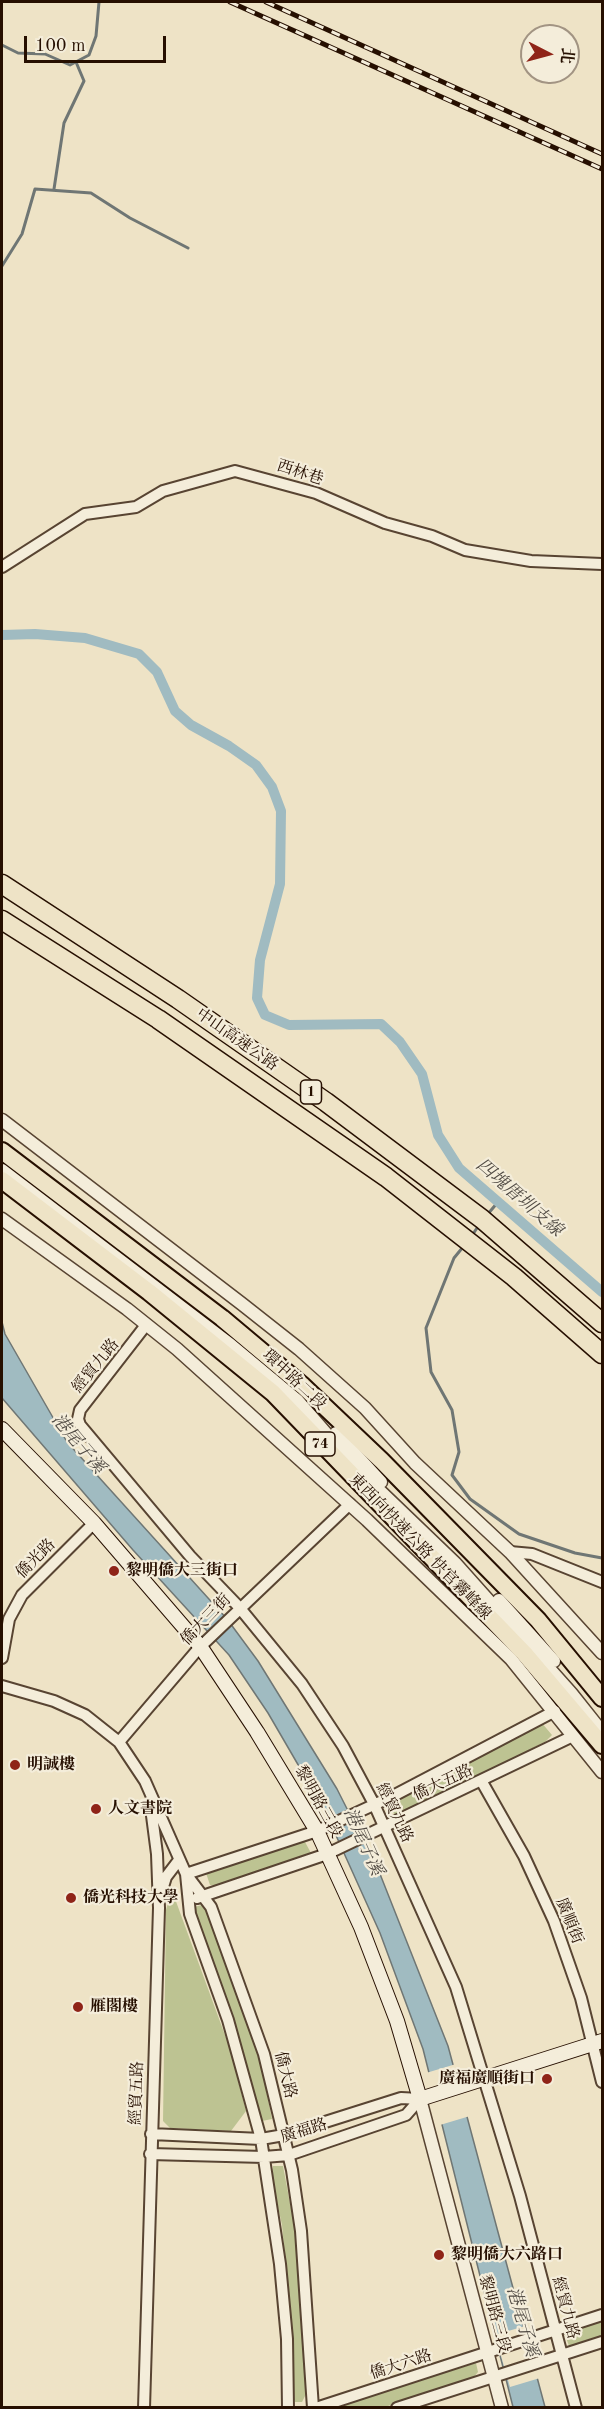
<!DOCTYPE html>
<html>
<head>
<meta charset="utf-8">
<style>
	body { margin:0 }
	#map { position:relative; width:604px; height:2409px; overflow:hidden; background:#eee3c6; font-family:"Old Standard TT","Noto Serif TC",serif }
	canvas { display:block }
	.frame { position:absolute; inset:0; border:3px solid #260f00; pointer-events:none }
	.north { position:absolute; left:520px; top:24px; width:60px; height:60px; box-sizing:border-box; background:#f4edda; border:2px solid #a29483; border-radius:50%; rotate:96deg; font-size:16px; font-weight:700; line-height:24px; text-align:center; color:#260f00 }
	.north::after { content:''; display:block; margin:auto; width:21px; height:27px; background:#8f2418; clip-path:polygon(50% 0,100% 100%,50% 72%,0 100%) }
	.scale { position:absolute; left:24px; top:36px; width:142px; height:27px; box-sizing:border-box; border:3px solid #260f00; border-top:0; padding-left:8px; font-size:18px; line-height:21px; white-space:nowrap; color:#260f00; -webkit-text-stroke:4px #f4edda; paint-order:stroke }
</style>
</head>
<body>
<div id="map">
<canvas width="604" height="2409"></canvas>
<div class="frame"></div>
<div class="north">北</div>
<div class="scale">100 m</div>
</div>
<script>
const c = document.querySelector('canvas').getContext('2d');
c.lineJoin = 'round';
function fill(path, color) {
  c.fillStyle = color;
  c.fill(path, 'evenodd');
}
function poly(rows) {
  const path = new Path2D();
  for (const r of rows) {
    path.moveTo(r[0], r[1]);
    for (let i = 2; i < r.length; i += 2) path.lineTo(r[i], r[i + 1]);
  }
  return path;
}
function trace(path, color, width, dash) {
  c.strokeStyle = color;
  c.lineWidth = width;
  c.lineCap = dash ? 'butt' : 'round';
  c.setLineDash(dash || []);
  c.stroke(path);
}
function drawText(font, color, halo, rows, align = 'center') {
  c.font = font + ' "Old Standard TT","Noto Serif TC",serif';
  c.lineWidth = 4.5;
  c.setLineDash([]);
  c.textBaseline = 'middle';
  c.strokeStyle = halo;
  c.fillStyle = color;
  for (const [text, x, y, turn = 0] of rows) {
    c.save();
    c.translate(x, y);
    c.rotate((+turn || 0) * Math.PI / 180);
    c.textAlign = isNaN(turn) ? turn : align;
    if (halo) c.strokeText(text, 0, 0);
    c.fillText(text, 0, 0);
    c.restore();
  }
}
const green = poly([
	[541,1722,552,1735,545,1742,400,1814,394,1814,389,1803],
	[298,1842,305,1842,311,1853,307,1858,218,1886,210,1885,206,1873,212,1867],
	[174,1896,229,2046,246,2111,231,2131,170,2128,163,2121,166,1910,169,1900],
	[206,1904,258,2050,272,2119,262,2121,228,2004,194,1915,194,1907],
	[273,2166,283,2166,297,2240,307,2392,302,2402,295,2402,292,2394,293,2350,289,2303,282,2225,272,2180],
	[602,2318,602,2338,569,2346,564,2332],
	[476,2363,478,2372,473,2378,385,2407,332,2408]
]);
const water = poly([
	[2,1322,5,1334,67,1442,227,1619,258,1661,337,1789,380,1874,448,2046,545,2407,513,2407,423,2049,380,1933,325,1811,268,1713,229,1655,133,1550,2,1398,2,1322]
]);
const pier = poly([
	[456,2064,470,2116,440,2125,426,2073],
	[525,2326,540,2378,510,2387,495,2335]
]);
const stream = poly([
	[2,45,18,53,45,54,70,65,89,55,96,36,99,2],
	[54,189,64,123,84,81,76,62],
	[2,266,22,234,35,189,91,193,130,218,188,248],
	[487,1215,498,1202],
	[471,1237,479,1225],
	[463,1247,454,1258,426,1328,431,1372,452,1410,459,1452,452,1475,470,1499,519,1534,575,1553,602,1558]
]);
const canal = poly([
	[2,635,35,634,85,638,139,654,157,672,175,711,191,725,229,746,256,765,272,787,281,811,280,884,260,960,257,998,265,1015,289,1025,381,1024,400,1042,422,1074,438,1135,459,1168,602,1292]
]);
const minor = poly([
	[2,567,85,514,136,507,163,491,235,471,316,493,385,523,432,536,465,550,531,561,602,564],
	[146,1325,80,1410,78,1419,80,1425,190,1556,239,1607,302,1684,343,1746,374,1804,456,1987,520,2196,576,2408],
	[510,1552,532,1554,602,1582],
	[2,1658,9,1619,22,1595,94,1523],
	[2,1686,54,1701,85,1715,119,1742,145,1781,186,1874,211,1907,264,2054,292,2170,301,2231,313,2408],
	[119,1742,199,1648,350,1504],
	[482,1782,524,1856,554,1921,581,1998,602,2082],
	[186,1874,190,1914,228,2020,261,2139,280,2264,287,2339,288,2408],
	[186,1874,317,1831,393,1796,555,1711],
	[162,1890,166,1877,179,1860],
	[197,1898,327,1854,573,1736],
	[151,2134,261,2139,284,2135,401,2098,420,2099],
	[150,2154,264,2157,289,2155,406,2115,420,2099],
	[144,2408,159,1908,157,1854,151,1808],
	[316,2408,602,2315],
	[397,2408,602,2342]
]);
const tertiary = poly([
	[2,1120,242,1304,299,1349,365,1408,415,1463,510,1552,602,1653],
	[2,1170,231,1345,297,1400,356,1468,455,1563,571,1693,602,1732],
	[2,1219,127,1309,177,1349,367,1520,511,1659,602,1772],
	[336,1433,381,1482],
	[499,1600,554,1661],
	[420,2099,502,2408]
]);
const secondary = poly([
	[2,1429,94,1523,200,1646,257,1732,317,1831,361,1927,397,2021,420,2099,602,2041]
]);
const trunk = poly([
	[2,1151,222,1318,303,1386,382,1461,538,1620,602,1698],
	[2,1180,149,1292,273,1393,524,1653,602,1745]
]);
const motorway = poly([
	[2,884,178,999,326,1102,482,1219,602,1323],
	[2,920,158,1019,386,1177,514,1277,602,1354]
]);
const rail = poly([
	[230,2,602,169],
	[266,2,602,154]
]);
const markers = [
	[114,1571,6,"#8f2418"],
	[15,1765,6,"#8f2418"],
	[96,1809,6,"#8f2418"],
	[71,1898,6,"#8f2418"],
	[78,2007,6,"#8f2418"],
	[547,2079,6,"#8f2418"],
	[439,2255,6,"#8f2418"]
];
const shields = [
	[311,1092,21],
	[320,1444,30]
];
const shieldNames = [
	["1",311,1092],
	["74",320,1444]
];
const streetNames = [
	["西林巷",300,473,18],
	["中山高速公路",237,1040,35],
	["經貿九路",96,1366,-51],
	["環中路二段",294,1380,43],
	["東西向快速公路 快官霧峰線",420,1547,46],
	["僑光路",36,1559,-45],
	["僑大三街",206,1620,-46],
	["僑大五路",443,1783,-25],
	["黎明路三段",318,1802,61],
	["經貿九路",394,1813,64],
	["廣順街",569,1921,68],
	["僑大路",285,2075,76],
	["經貿五路",137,2093,-88],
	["廣福路",304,2131,-17],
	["經貿九路",565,2308,75],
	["黎明路三段",494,2314,75],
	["僑大六路",401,2365,-18]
];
const poiNames = [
	["黎明僑大三街口",126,1571],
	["明誠樓",27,1765],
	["人文書院",108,1809],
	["僑光科技大學",83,1898],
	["雁閣樓",90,2007],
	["廣福廣順街口",535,2079,"right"],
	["黎明僑大六路口",451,2255]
];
const waterNames = [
	["四塊厝圳支線",519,1198,41],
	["港尾子溪",78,1444,50],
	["港尾子溪",363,1842,66],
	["港尾子溪",522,2322,74]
];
fill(green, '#bdc392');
fill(water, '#a0bbc1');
trace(water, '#6f7674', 1.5);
fill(pier, '#eee3c6');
trace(stream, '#6f7674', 3);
trace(canal, '#a0bbc1', 10);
trace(minor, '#584432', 14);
trace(tertiary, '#584432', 15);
trace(secondary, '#260f00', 16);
trace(trunk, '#260f00', 20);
trace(motorway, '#260f00', 21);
trace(minor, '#f4edda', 10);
trace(tertiary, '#f4edda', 12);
trace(secondary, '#f4edda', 14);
trace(trunk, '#eee3c6', 16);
trace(motorway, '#eee3c6', 18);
trace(rail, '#260f00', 5);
trace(rail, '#f4edda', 3, [9]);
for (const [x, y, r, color] of markers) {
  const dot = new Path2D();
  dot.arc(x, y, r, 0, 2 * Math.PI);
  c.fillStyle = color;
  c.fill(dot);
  trace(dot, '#f4edda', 2);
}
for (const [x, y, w] of shields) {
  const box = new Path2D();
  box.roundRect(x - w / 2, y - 12, w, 24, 4.5);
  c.fillStyle = '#f4edda';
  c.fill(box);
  trace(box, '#260f00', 1.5);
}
drawText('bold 15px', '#260f00', null, shieldNames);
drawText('16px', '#260f00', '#f4edda', streetNames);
drawText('bold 16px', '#260f00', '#f4edda', poiNames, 'left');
drawText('italic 18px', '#514b44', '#f4edda', waterNames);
</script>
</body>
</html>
